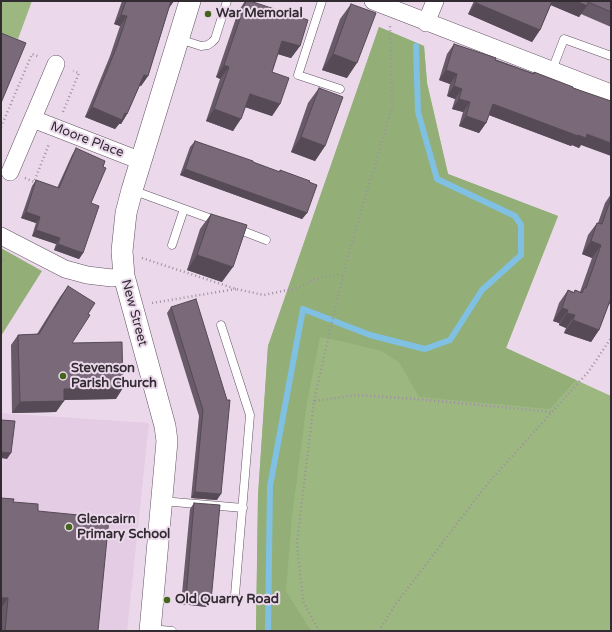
<!DOCTYPE html>
<html>
<head>
<meta charset="utf-8">
<style>
	body { margin:0 }
	#map { position:relative; width:612px; height:632px; overflow:hidden; background:#ebd9eb; font-family:"Varela Round",sans-serif }
	canvas { display:block }
	.frame { position:absolute; inset:0; border:2px solid #322b32; pointer-events:none }
</style>
</head>
<body>
<div id="map">
<canvas width="612" height="632"></canvas>
<div class="frame"></div>
</div>
<script>
const c = document.querySelector('canvas').getContext('2d');
c.lineJoin = 'round';
function fill(path, color) {
  c.fillStyle = color;
  c.fill(path, 'evenodd');
}
function poly(rows) {
  const path = new Path2D();
  for (const r of rows) {
    path.moveTo(r[0], r[1]);
    for (let i = 2; i < r.length; i += 2) path.lineTo(r[i], r[i + 1]);
  }
  return path;
}
function trace(path, color, width, dash) {
  c.strokeStyle = color;
  c.lineWidth = width;
  c.lineCap = dash ? 'butt' : 'round';
  c.setLineDash(dash || []);
  c.stroke(path);
}
function drawText(font, color, halo, rows, align = 'center') {
  c.font = font + ' "Varela Round",sans-serif';
  c.lineWidth = 4;
  c.setLineDash([]);
  c.textBaseline = 'middle';
  c.strokeStyle = halo;
  c.fillStyle = color;
  for (const [text, x, y, turn = 0] of rows) {
    c.save();
    c.translate(x, y);
    c.rotate((+turn || 0) * Math.PI / 180);
    c.textAlign = isNaN(turn) ? turn : align;
    if (halo) c.strokeText(text, 0, 0);
    c.fillText(text, 0, 0);
    c.restore();
  }
}
const built = poly([
	[1,413,149,423,127,631,1,631]
]);
const green = poly([
	[1,1,32,1,18,39,1,33],
	[379,27,424,46,427,83,448,174,558,216,506,348,611,396,611,631,256,631,258,496,268,346]
]);
const forest = poly([
	[379,27,424,46,427,83,448,174,558,216,506,348,576,380,550,409,419,397,399,362,381,351,345,342,320,337,307,402,292,516,286,591,311,631,256,631,258,496,268,346],
	[1,248,42,271,1,336]
]);
const stream = poly([
	[268,631,270,486,303,309,370,335,425,349,450,340,482,290,521,255,521,225,515,216,437,179,418,112,416,46]
]);
const path = poly([
	[63,112,79,73,73,71],
	[1,127,32,54,40,57],
	[25,178,34,182,49,144],
	[142,258,236,289,264,295,297,288,321,277,344,274],
	[1,264,6,258],
	[152,303,236,289],
	[314,401,331,326,348,256,392,107,390,26],
	[319,631,303,601,297,543,314,401,357,395,416,399,553,412],
	[379,631,395,605,488,483,589,371,611,338]
]);
const service = poly([
	[322,1,298,75,340,89],
	[179,39,201,46,208,45,212,42,215,39,227,1],
	[552,70,564,39,611,56],
	[132,190,217,221],
	[235,228,266,240],
	[172,245,184,209],
	[221,325,250,415,235,595],
	[162,501,243,508],
	[151,629,172,631]
]);
const minor = poly([
	[373,1,611,93],
	[426,23,435,1],
	[33,119,141,161],
	[10,172,56,64],
	[1,236,65,269,87,275,112,278,124,276]
]);
const tertiary = poly([
	[150,631,167,441,165,426,124,276,122,251,126,213,132,190,190,1]
]);
const wall = poly([
	[122,1,174,1,169,8,148,76,141,86,140,85,127,114,121,124,119,124,115,129,85,117,110,56,120,26,114,24],
	[245,1,250,1,300,46,291,58,278,54,272,72,280,104,272,116,245,107,233,131,206,121,220,79,216,77,238,12],
	[474,1,611,1,611,27,581,14,579,17,551,5,540,30,532,42,468,14],
	[351,4,347,78,322,70,340,19],
	[454,44,533,73,534,72,573,88,581,145,579,148,572,145,571,146,489,115,486,123,479,133,459,126,463,112,452,109,455,99,447,96,450,84,439,80,447,54],
	[319,88,325,146,315,161,291,152,308,103],
	[195,141,279,172,280,170,309,182,307,213,302,219,180,175,190,147],
	[76,148,103,167,91,203,83,253,79,259,54,250,56,244,32,236,36,223,21,218,32,186,36,180,57,188,72,155],
	[611,194,611,302,608,306,599,330,591,342,564,333,566,328,559,325,559,323,553,321,559,303,568,290,574,292,575,290,580,292,592,258,582,254,588,235,597,223,598,223,605,203],
	[211,214,222,282,187,270,200,229],
	[68,286,72,343,116,399,64,400,56,412,12,413,11,345,18,335,37,334,60,297],
	[171,307,227,400,217,500,191,498,199,416,167,313],
	[13,502,38,511,98,631,1,631,1,617,2,607],
	[194,503,207,607,181,604,190,509]
]);
const shadedWall = poly([
	[170,1,174,1,168,9],
	[550,1,576,1,587,6,579,17,548,4],
	[476,3,540,30,532,42,468,14],
	[121,15,127,16,120,26,114,24],
	[282,41,300,46,291,58,274,53],
	[333,54,357,63,347,78,322,70],
	[224,65,229,67,220,79,216,77],
	[446,70,457,74,450,84,439,80],
	[144,75,148,76,141,86,137,85],
	[454,86,462,89,455,99,447,96],
	[250,94,280,104,272,116,242,106],
	[459,99,470,102,463,112,452,109],
	[493,104,578,135,587,134,611,143,611,156,581,145,579,148,572,145,571,146,486,114],
	[92,107,125,113,127,114,121,124,119,124,115,129,85,117],
	[214,109,241,119,233,131,206,121],
	[466,116,486,123,479,133,459,126],
	[301,137,325,146,315,161,291,152],
	[185,169,307,213,302,219,180,175],
	[26,212,40,217,36,223,21,218],
	[36,230,60,238,56,244,32,236],
	[591,241,601,245,592,258,582,254],
	[58,244,83,253,79,259,54,250],
	[197,255,233,267,222,282,187,270],
	[562,308,568,310,559,323,553,321],
	[567,313,575,315,566,328,559,325],
	[573,320,599,330,591,342,564,333],
	[123,388,116,399,56,400,64,389],
	[64,401,56,412,12,413,20,402],
	[1,452,11,453,7,459,1,458],
	[195,492,221,494,217,500,191,498],
	[1,598,8,598,2,607,1,607],
	[186,598,211,601,207,607,181,604]
]);
const building = poly([
	[126,1,171,1,148,76,144,75,127,114,125,113,122,120,92,107,117,46,127,16,121,15,126,1],
	[246,1,250,1,308,20,300,46,282,41,272,72,289,78,280,104,250,94,241,119,214,109,229,67,224,65,246,1],
	[477,1,552,1,540,30,476,3,477,1],
	[576,1,611,1,611,12,588,2,587,6,576,1],
	[351,4,376,13,357,63,333,54,351,4],
	[1,33,26,43,1,103,1,33],
	[454,44,496,58,495,60,534,74,534,72,573,87,573,88,611,101,611,143,587,134,586,138,578,135,578,136,493,104,486,123,466,116,470,102,459,99,462,89,454,86,457,74,446,70,454,44],
	[319,88,343,97,325,146,301,137,319,88],
	[195,141,253,161,253,162,280,172,280,170,310,181,309,182,317,185,307,213,185,169,195,141],
	[76,148,105,161,103,167,106,168,91,203,99,206,83,253,58,244,60,238,36,230,40,217,26,212,36,180,59,188,76,148],
	[611,198,611,298,599,330,573,320,575,315,567,313,568,310,562,308,568,290,574,293,575,290,582,293,584,288,586,288,601,245,591,241,597,223,602,224,611,198],
	[211,214,247,225,233,267,197,255,211,214],
	[68,286,95,303,88,314,90,315,72,343,122,342,123,388,64,389,64,401,20,402,18,335,39,334,68,286],
	[196,299,227,400,230,400,221,494,195,492,203,410,171,307,196,299],
	[1,420,15,421,11,453,1,452,1,420],
	[1,498,14,499,13,502,38,504,38,511,109,518,98,631,5,631,8,598,1,598,1,498],
	[194,503,220,505,211,601,186,598,194,503]
]);
const markers = [
	[208,14,4,"#44651b"],
	[63,376,4,"#44651b"],
	[69,527,4,"#44651b"],
	[167,600,4,"#44651b"]
];
const poiNames = [
	["War Memorial",216,14],
	["Stevenson",71,369],
	["Parish Church",71,384],
	["Glencairn",77,520],
	["Primary School",77,535],
	["Old Quarry Road",175,600]
];
const streetNames = [
	["Moore Place",87,140,21],
	["New Street",134,313,75]
];
fill(built, '#e4cce4');
fill(green, '#9cb780');
fill(forest, '#93af77');
trace(stream, '#7fc0e3', 6);
trace(service, '#625362', 9);
trace(minor, '#625362', 18);
trace(tertiary, '#625362', 22);
trace(path, '#9e909e', 2.5, [1, 3]);
trace(service, '#fff', 8);
trace(minor, '#fff', 17);
trace(tertiary, '#fff', 21);
fill(wall, '#685a68');
fill(shadedWall, '#554a55');
fill(building, '#796979');
trace(building, '#554a55', 1);
for (const [x, y, r, color] of markers) {
  const dot = new Path2D();
  dot.arc(x, y, r, 0, 2 * Math.PI);
  c.fillStyle = color;
  c.fill(dot);
  trace(dot, '#ebd9eb', 1.5);
}
drawText('bold 13px', '#322b32', '#ebd9eb', poiNames, 'left');
drawText('13px', '#322b32', '#ebd9eb', streetNames);
</script>
</body>
</html>
